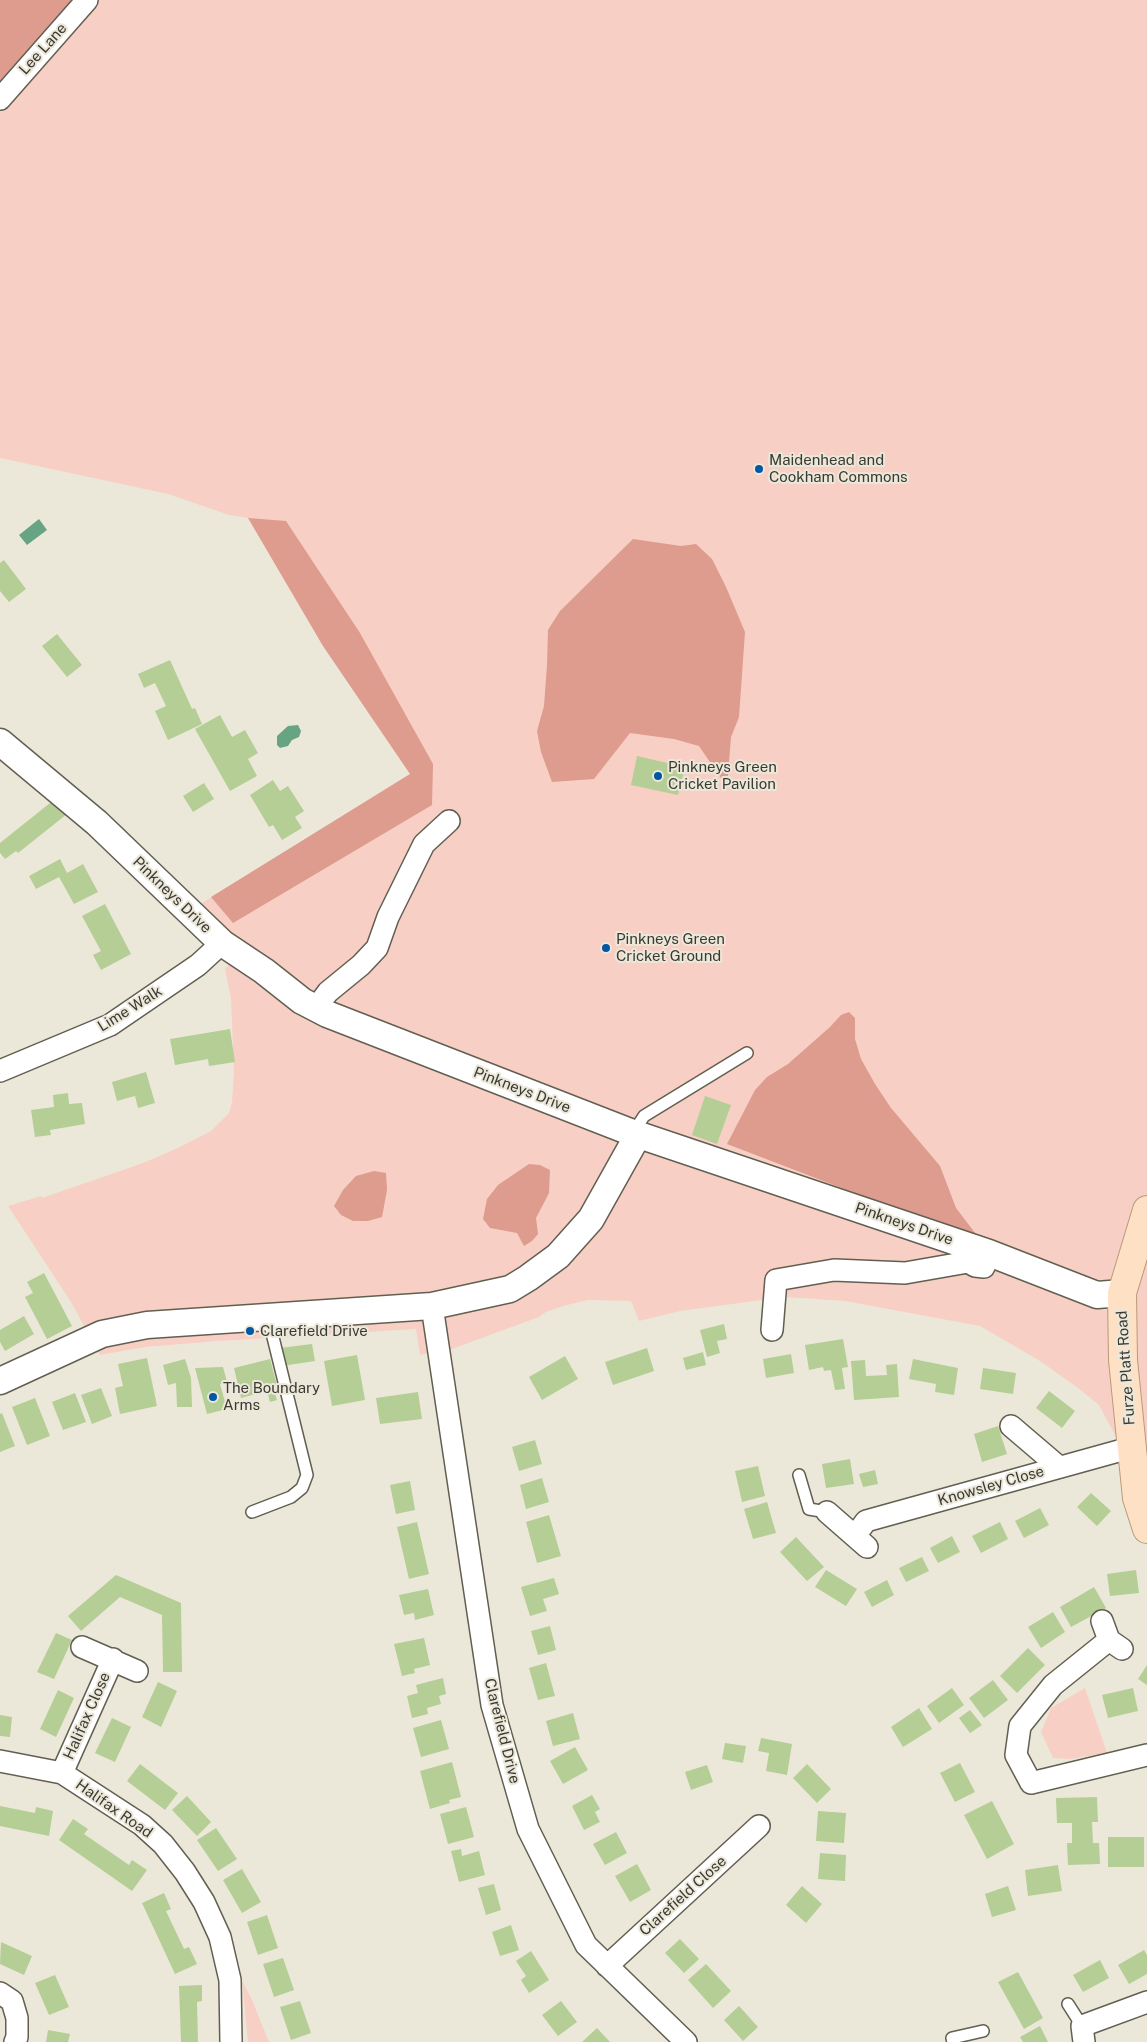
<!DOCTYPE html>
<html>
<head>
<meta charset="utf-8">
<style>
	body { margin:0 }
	canvas { display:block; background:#ece8d9 }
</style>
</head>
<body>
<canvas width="1147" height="2042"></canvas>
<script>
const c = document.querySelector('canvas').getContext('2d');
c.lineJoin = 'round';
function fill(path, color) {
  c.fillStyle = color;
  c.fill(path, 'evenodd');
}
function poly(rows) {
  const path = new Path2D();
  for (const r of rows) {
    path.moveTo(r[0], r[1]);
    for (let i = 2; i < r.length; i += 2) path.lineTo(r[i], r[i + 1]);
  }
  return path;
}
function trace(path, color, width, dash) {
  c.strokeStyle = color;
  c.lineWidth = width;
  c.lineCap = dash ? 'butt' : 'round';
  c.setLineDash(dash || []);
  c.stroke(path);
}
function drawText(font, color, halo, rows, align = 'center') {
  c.font = font + ' "Public Sans",sans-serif';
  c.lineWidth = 4;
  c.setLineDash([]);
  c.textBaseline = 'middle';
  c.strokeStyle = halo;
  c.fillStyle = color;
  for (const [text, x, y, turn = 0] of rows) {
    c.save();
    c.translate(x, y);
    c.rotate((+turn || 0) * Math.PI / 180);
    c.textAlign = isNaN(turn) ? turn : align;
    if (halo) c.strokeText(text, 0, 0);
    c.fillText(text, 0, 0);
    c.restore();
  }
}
const green = poly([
	[94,0,1147,0,1147,1461,1145,1462,1115,1435,1099,1405,1078,1388,1040,1361,980,1326,845,1301,785,1297,680,1311,639,1321,631,1301,588,1300,563,1306,546,1312,539,1317,452,1349,420,1355,416,1329,218,1341,145,1347,100,1355,71,1302,8,1206,41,1196,42,1198,143,1163,178,1148,211,1131,229,1113,232,1102,234,1073,231,999,225,969,237,956,194,908,410,774,323,646,248,518,229,515,168,494,0,458,0,108],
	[1085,1688,1107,1753,1070,1759,1053,1758,1041,1732,1051,1708],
	[242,1980,252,2000,269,2042,248,2042]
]);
const forest = poly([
	[0,0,81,0,0,91],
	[248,518,286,521,360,633,433,764,432,805,233,923,211,897,410,774,323,646],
	[633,539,681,546,696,544,712,559,726,587,745,632,739,717,731,737,727,787,699,746,674,739,630,733,594,779,552,782,541,752,537,731,544,706,547,665,548,630,560,611],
	[849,1012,855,1018,855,1039,861,1059,875,1084,891,1108,940,1166,956,1208,982,1242,727,1144,755,1090,767,1077,788,1064,830,1027,841,1015],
	[529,1164,540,1165,550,1170,549,1193,536,1218,538,1234,532,1241,524,1246,517,1233,490,1228,483,1219,487,1199,498,1185],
	[374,1171,386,1173,387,1190,382,1217,368,1221,353,1221,341,1215,334,1206,343,1190,356,1176]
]);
const water = poly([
	[39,519,47,530,27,545,19,535],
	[298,725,301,731,299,737,292,740,288,746,280,748,277,745,277,736,288,726]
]);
const building = poly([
	[4,560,26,589,9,602,0,591,0,563],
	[57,634,82,665,67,677,42,646],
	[170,660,192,709,195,708,202,724,168,740,155,711,166,706,155,683,144,688,138,674],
	[220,715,232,737,245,730,258,753,248,759,257,776,230,791,195,729],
	[637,756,685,767,678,795,631,785],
	[273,780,280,791,288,786,304,811,295,817,302,828,282,840,273,825,269,827,250,795],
	[204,783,214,799,193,812,183,796],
	[55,799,67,814,18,853,16,851,5,859,0,853,0,843],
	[60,859,67,873,83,864,98,892,74,904,59,877,36,889,29,876],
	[105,904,131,954,101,970,93,955,101,951,82,916],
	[230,1029,235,1062,209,1066,208,1059,175,1065,170,1039],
	[146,1072,155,1103,138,1108,135,1096,117,1101,112,1082],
	[68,1093,69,1104,82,1103,85,1124,50,1130,51,1135,35,1137,31,1110,54,1107,53,1095],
	[705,1096,731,1105,717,1144,692,1135],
	[44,1273,72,1326,47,1339,25,1297,33,1293,27,1282],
	[24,1316,34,1334,5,1351,0,1342,0,1330],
	[724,1324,727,1339,717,1341,720,1353,707,1357,700,1330],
	[843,1339,848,1367,842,1368,845,1389,835,1390,831,1370,824,1371,823,1367,809,1370,805,1345],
	[312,1344,315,1361,282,1366,280,1348],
	[647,1348,654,1371,613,1385,605,1362],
	[703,1352,706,1365,686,1370,683,1358],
	[791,1354,794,1373,766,1378,763,1359],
	[357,1355,365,1400,332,1406,324,1361],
	[565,1356,578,1379,542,1400,529,1377],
	[147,1358,157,1406,120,1414,115,1388,123,1386,118,1364],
	[185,1359,191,1378,192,1407,177,1407,176,1383,168,1385,163,1365],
	[270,1359,278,1389,274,1390,277,1400,270,1402,267,1391,241,1398,234,1368],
	[913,1359,958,1368,954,1395,935,1392,936,1384,909,1379],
	[865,1360,866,1376,887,1375,886,1365,897,1364,899,1397,854,1400,851,1361],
	[223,1367,227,1382,220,1384,227,1409,207,1414,195,1368],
	[983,1368,1016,1373,1013,1394,980,1389],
	[101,1388,112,1416,92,1424,81,1395],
	[1049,1391,1075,1411,1062,1428,1036,1408],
	[418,1392,422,1419,380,1424,376,1398],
	[75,1393,86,1422,63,1430,52,1402],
	[35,1398,50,1436,27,1445,12,1407],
	[2,1413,15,1446,0,1452,0,1414],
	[998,1426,1007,1454,982,1462,974,1434],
	[535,1440,542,1464,519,1471,512,1447],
	[850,1459,854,1484,826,1488,822,1464],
	[758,1466,765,1496,742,1502,735,1471],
	[875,1470,878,1484,863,1487,859,1474],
	[542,1478,549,1502,526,1509,520,1485],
	[410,1481,415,1510,396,1514,390,1485],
	[1091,1493,1111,1511,1097,1526,1077,1507],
	[767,1502,776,1533,753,1539,744,1509],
	[1040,1508,1049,1525,1024,1538,1015,1521],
	[549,1515,561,1556,537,1563,526,1522],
	[417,1522,429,1574,409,1579,397,1527],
	[1000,1522,1008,1539,981,1553,972,1536],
	[952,1536,960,1552,938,1563,930,1548],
	[796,1537,824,1567,807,1581,780,1552],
	[922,1557,929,1571,906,1582,899,1568],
	[826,1570,857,1589,846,1606,815,1587],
	[1136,1570,1139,1593,1110,1596,1107,1574],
	[116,1575,181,1603,182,1672,163,1672,162,1615,120,1597,81,1631,68,1616],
	[554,1578,559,1594,543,1599,547,1611,530,1616,521,1587],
	[887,1580,894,1595,872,1607,864,1592],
	[1094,1587,1106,1608,1071,1627,1060,1607],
	[428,1589,434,1615,415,1620,414,1613,404,1615,399,1595],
	[1053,1612,1065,1632,1041,1648,1028,1627],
	[550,1626,556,1650,538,1655,531,1631],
	[56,1633,72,1640,54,1679,37,1672],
	[424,1638,430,1665,414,1669,415,1673,402,1676,394,1644],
	[1028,1648,1045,1665,1017,1693,1000,1676],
	[546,1663,555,1696,538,1700,529,1668],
	[1147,1665,1147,1685,1138,1679],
	[443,1678,446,1694,439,1696,441,1704,427,1708,428,1714,412,1718,407,1696,418,1693,416,1685],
	[993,1680,1008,1700,984,1718,969,1698],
	[158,1682,177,1691,161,1727,142,1717],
	[952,1688,964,1705,939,1723,927,1706],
	[1133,1688,1138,1711,1108,1718,1102,1695],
	[58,1690,74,1698,56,1737,40,1729],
	[919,1708,932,1729,903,1747,891,1727],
	[970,1710,982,1725,970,1733,959,1718],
	[573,1713,580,1739,553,1746,546,1721],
	[0,1715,12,1717,10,1737,0,1736],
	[112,1718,131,1727,115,1762,95,1753],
	[441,1720,449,1749,421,1757,413,1728],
	[761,1738,792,1744,787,1775,766,1771,769,1753,758,1751],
	[725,1743,746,1746,743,1763,722,1759],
	[575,1747,588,1770,563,1784,550,1761],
	[452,1762,461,1797,449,1800,450,1803,430,1809,420,1771],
	[960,1763,975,1792,955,1802,940,1773],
	[140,1764,178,1793,165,1810,127,1781],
	[807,1764,831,1789,817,1803,793,1778],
	[707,1765,713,1782,691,1790,685,1772],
	[592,1795,600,1809,595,1812,600,1822,584,1830,572,1806],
	[187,1796,211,1822,197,1836,172,1810],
	[1097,1797,1098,1822,1092,1822,1093,1843,1099,1843,1100,1864,1068,1865,1067,1843,1072,1843,1072,1823,1057,1823,1056,1798],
	[992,1801,1014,1844,987,1859,964,1815],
	[0,1806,35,1813,36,1807,53,1811,49,1836,0,1826],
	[466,1807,474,1837,448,1844,440,1814],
	[818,1811,846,1813,844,1843,816,1841],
	[73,1819,88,1829,84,1834,129,1865,132,1860,147,1870,132,1891,59,1840],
	[216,1828,237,1859,218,1871,197,1840],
	[616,1832,627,1853,605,1865,593,1844],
	[1108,1837,1144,1837,1144,1867,1108,1867],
	[461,1849,462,1856,479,1851,485,1875,459,1882,451,1851],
	[820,1853,846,1855,845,1881,818,1879],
	[637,1864,651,1890,630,1902,615,1876],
	[1058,1865,1062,1891,1028,1896,1025,1870],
	[242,1869,261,1902,242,1913,223,1880],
	[494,1884,501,1910,486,1915,478,1888],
	[802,1886,822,1904,806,1923,786,1905],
	[1008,1886,1016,1910,992,1917,985,1894],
	[164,1893,171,1909,166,1911,184,1949,189,1947,197,1964,175,1974,142,1903],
	[267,1915,278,1948,258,1955,247,1922],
	[511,1925,519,1950,500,1956,492,1932],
	[680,1939,699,1959,684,1973,665,1953],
	[1,1942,32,1956,24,1975,0,1964],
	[1144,1950,1147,1955,1147,1974,1129,1984,1118,1965],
	[531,1951,549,1980,529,1993,521,1980,526,1976,516,1961],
	[283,1958,294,1990,274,1997,263,1964],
	[1100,1960,1109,1978,1083,1992,1073,1975],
	[706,1964,731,1991,713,2008,688,1980],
	[1018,1972,1043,2018,1024,2029,998,1982],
	[55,1975,69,2007,49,2015,35,1983],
	[202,1985,202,2001,197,2002,198,2042,181,2042,179,1986],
	[300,2001,311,2033,291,2040,280,2007],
	[561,2001,577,2022,558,2036,542,2015],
	[739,2006,758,2027,743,2041,724,2020],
	[1040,2026,1048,2042,1023,2042,1020,2037],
	[597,2028,610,2042,582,2042],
	[48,2030,70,2034,68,2042,46,2042]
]);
const service = poly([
	[633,1133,644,1116,747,1053],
	[799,1475,809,1509,827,1512],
	[252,1512,291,1497,302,1488,307,1475,268,1317],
	[1068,2004,1082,2026],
	[953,2042,952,2038,983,2031]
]);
const minor = poly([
	[0,99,87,0],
	[316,1008,328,992,361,965,377,948,388,917,424,844,449,821],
	[0,1071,110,1025,198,965,222,943],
	[432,1306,492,1705,528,1829,586,1945,686,2042],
	[772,1330,776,1280,834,1270,905,1273,968,1262,975,1266,984,1267,989,1253],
	[1011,1426,1059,1467],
	[827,1512,867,1547],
	[855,1536,866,1521,1133,1447],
	[1102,1621,1109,1640,1122,1649],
	[1109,1640,1053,1685,1020,1726,1016,1755,1031,1783,1147,1755],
	[82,1647,137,1671],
	[0,1761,62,1773,142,1825,163,1844,185,1872,204,1902,220,1937,230,1980,231,2042],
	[62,1773,113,1659],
	[607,1966,759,1826],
	[0,1993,12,2001,17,2018,17,2037,15,2042],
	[1084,2042,1082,2026,1147,2002]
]);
const tertiary = poly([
	[0,742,97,823,222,943,264,971,302,1001,327,1014,633,1133,989,1253,1097,1295,1122,1293],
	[0,1381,102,1334,147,1325,432,1306,510,1289,528,1278,558,1256,591,1219,638,1135]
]);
const primary = poly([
	[1147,1210,1122,1293,1123,1360,1137,1498,1147,1529]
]);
const markers = [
	[759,469,5,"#0257a5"],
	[658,776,5,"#0257a5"],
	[606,948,5,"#0257a5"],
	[250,1331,5,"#0257a5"],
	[213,1397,5,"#0257a5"]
];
const streetNames = [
	["Lee Lane",43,49,-48],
	["Pinkneys Drive",172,895,44],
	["Lime Walk",130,1009,-32],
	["Pinkneys Drive",522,1090,21],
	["Pinkneys Drive",904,1224,19],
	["Furze Platt Road",1126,1368,-94],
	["Knowsley Close",991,1486,-16],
	["Halifax Close",87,1716,-66],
	["Clarefield Drive",502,1731,76],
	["Halifax Road",114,1809,35],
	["Clarefield Close",683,1896,-42]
];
const poiNames = [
	["Maidenhead and",769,460],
	["Cookham Commons",769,477],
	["Pinkneys Green",668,767],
	["Cricket Pavilion",668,784],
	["Pinkneys Green",616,939],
	["Cricket Ground",616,956],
	["Clarefield Drive",260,1331],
	["The Boundary",223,1388],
	["Arms",223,1405]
];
fill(green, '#f8cfc5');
fill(forest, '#dd9c8d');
fill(water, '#67a483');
fill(building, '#b4ce95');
trace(service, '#625f51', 14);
trace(minor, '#625f51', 24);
trace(tertiary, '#625f51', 29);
trace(primary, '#b99979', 30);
trace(service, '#fff', 11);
trace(minor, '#fff', 21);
trace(tertiary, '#fff', 26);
trace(primary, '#fee1c5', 28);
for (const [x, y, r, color] of markers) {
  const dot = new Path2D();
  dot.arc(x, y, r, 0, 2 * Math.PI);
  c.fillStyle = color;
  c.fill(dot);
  trace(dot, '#ece8d9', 2);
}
drawText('15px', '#3a3933', '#ece8d9', streetNames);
drawText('15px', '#3a3933', '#ece8d9', poiNames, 'left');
</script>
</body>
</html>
